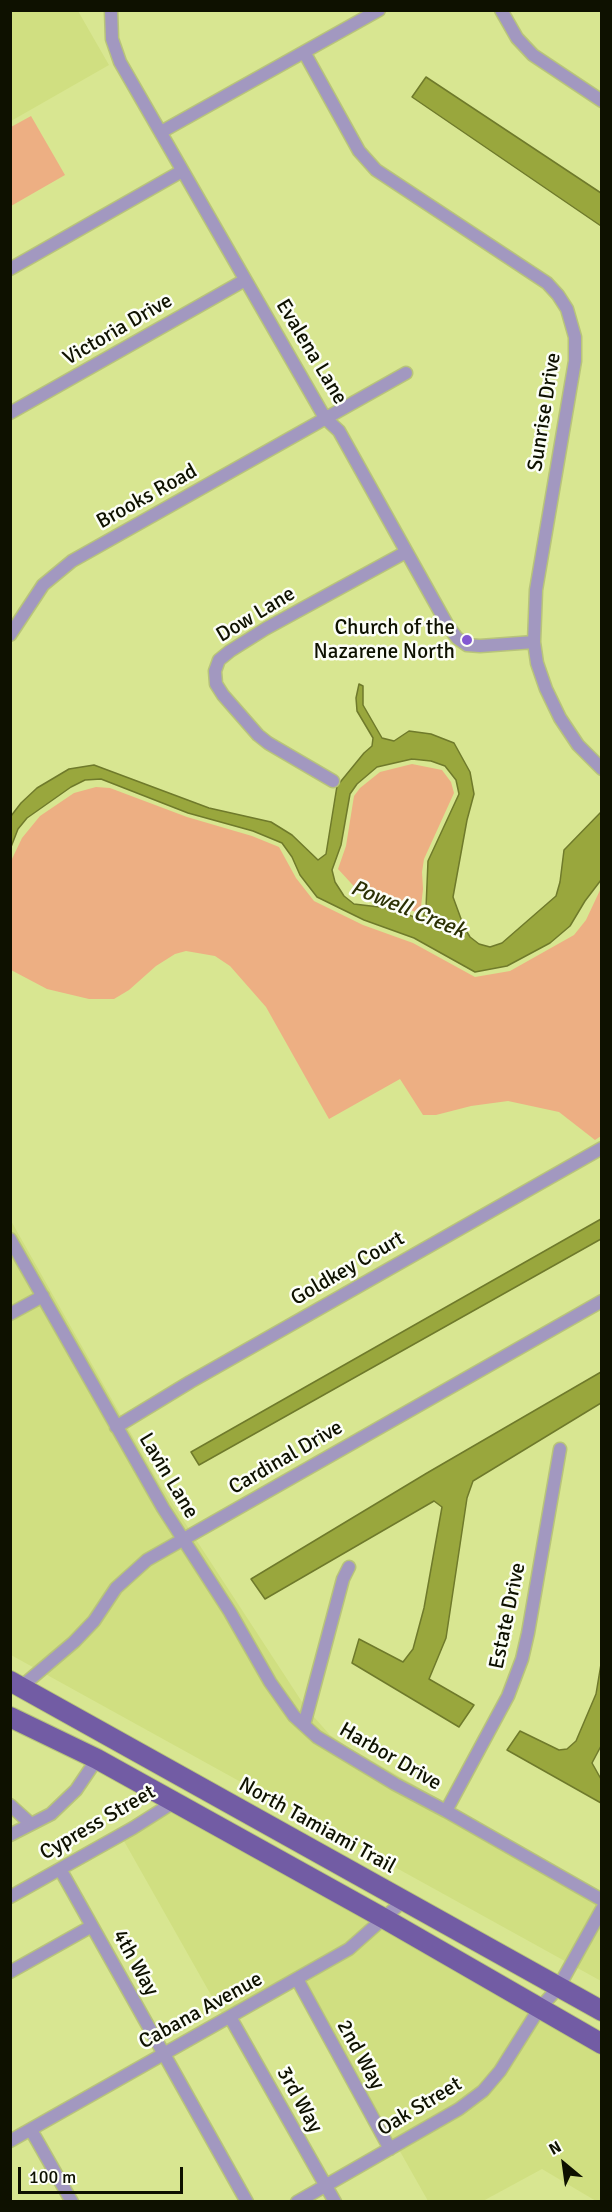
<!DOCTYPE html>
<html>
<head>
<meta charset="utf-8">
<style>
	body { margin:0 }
	#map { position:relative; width:612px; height:2212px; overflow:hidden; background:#d8e691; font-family:Signika,sans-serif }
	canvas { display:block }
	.frame { position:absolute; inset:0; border:12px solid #0e1100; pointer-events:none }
	.north { position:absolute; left:534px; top:2134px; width:60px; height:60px; -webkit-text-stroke:4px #fcfef6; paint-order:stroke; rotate:331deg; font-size:16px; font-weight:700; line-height:24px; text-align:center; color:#0e1100 }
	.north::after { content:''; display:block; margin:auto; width:21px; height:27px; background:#0e1100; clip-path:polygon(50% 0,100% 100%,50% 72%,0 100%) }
	.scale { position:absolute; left:18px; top:2167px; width:165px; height:27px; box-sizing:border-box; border:3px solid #0e1100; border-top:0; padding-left:8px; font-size:18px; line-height:21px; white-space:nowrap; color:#0e1100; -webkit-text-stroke:4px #fcfef6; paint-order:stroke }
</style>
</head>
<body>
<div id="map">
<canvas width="612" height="2212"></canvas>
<div class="frame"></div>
<div class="north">N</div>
<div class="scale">100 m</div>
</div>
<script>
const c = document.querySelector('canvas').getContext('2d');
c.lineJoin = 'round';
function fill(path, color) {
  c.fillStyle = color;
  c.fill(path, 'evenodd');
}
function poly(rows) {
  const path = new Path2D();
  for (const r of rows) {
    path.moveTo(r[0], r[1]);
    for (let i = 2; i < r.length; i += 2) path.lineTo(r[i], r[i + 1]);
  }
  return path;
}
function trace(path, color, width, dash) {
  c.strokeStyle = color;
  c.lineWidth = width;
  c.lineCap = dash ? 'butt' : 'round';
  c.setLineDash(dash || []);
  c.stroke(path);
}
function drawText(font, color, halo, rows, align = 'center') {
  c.font = font + ' Signika,sans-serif';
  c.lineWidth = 5;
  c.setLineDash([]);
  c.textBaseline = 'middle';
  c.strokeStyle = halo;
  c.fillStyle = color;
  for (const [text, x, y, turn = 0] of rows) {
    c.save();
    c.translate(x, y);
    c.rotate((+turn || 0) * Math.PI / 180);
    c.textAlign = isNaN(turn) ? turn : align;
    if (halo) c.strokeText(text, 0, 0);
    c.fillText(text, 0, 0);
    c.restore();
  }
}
const built = poly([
	[11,10,78,11,109,65,11,121],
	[10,1219,159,1483,306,1708,330,1735,348,1747,601,1892,601,1981,11,1655],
	[166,1807,601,2051,601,2201,596,2201,542,2169,483,2201,428,2201,301,1976,224,2018,120,1834]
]);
const green = poly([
	[31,116,65,175,11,206,11,127],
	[412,764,442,770,451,782,454,793,424,859,422,872,423,889,421,907,418,913,396,904,370,901,362,895,338,869,346,846,354,796,360,788,380,772],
	[96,787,110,788,187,817,252,836,279,847,296,878,314,901,363,925,413,943,475,977,510,971,574,935,586,920,601,888,601,1136,595,1140,559,1112,508,1101,471,1106,436,1115,423,1115,400,1079,329,1119,266,1007,230,966,215,956,186,951,175,954,156,966,129,990,114,999,89,999,47,989,11,970,11,861,22,838,40,816,74,793]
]);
const water = poly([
	[426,77,601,193,601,226,412,97,426,77],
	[359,684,363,686,363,705,382,738,394,741,409,731,431,734,454,743,470,772,474,794,467,820,453,897,464,927,470,937,479,944,490,947,502,943,556,896,560,882,564,850,601,812,601,880,585,901,570,926,550,943,507,966,475,972,414,938,364,920,317,897,300,875,292,857,282,843,253,831,188,813,101,779,85,780,71,787,27,818,18,829,11,847,11,816,21,803,37,788,69,769,94,765,209,808,271,822,292,835,318,860,326,854,337,786,364,753,372,746,373,738,357,711,356,698,359,684],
	[412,759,431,761,445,766,456,780,459,794,428,861,426,908,423,917,418,919,396,909,354,904,344,896,335,882,332,870,341,845,350,794,357,784,377,767,412,759],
	[601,1219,601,1239,199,1465,191,1452,601,1219],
	[601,1372,601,1403,473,1481,467,1498,446,1638,429,1679,474,1705,459,1727,352,1663,359,1639,403,1662,413,1649,424,1608,442,1507,434,1501,265,1599,251,1579,427,1473,601,1372],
	[601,1664,601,1746,592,1763,601,1779,601,1803,507,1750,520,1731,559,1750,567,1749,576,1741,596,1694,601,1664]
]);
const street = poly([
	[111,10,112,39,120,62,325,418,339,431,448,626,457,638,467,645,480,646,534,642],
	[501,10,517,38,533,55,602,101],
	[304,52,359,151,376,170,547,283,558,295,567,309,575,337,575,361,536,590,534,642,537,663,546,689,560,718,578,745,602,769],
	[161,132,379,10],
	[10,269,182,171],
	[10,413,245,280],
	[10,635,43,585,72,561,406,373],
	[333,781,268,743,258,735,223,695,216,684,215,671,219,660,230,651,265,629,406,552],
	[10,1239,163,1508,230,1612,270,1682,294,1716,317,1737,395,1784,446,1811,602,1900],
	[10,1314,43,1296],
	[116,1427,190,1382,602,1148],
	[21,1687,74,1642,94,1621,116,1588,147,1560,602,1301],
	[304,1725,343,1579,349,1567],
	[10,1805,31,1824],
	[446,1811,508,1696,522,1659,528,1633,560,1449],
	[10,1835,51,1814,76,1790,97,1759],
	[60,1869,247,2202],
	[10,1897,133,1828,174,1802],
	[10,1972,92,1926],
	[297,1979,390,2149],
	[230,2017,335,2202],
	[31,2130,72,2202],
	[10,2141,349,1949,402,1902],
	[297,2202,459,2109,483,2091,500,2071,539,2009,558,1988,602,1909]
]);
const primary = poly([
	[10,1681,602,2011],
	[10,1717,97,1759,385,1919,602,2044]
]);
const markers = [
	[467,640,6,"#8358d2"]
];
const streetNames = [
	["Victoria Drive",118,330,-30],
	["Evalena Lane",311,352,59],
	["Sunrise Drive",545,412,-81],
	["Brooks Road",147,497,-29],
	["Dow Lane",256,615,-31],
	["Goldkey Court",348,1269,-30],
	["Cardinal Drive",286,1458,-30],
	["Lavin Lane",168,1476,59],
	["Estate Drive",508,1616,-78],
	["Harbor Drive",390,1757,30],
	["Cypress Street",98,1823,-30],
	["North Tamiami Trail",317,1826,29],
	["4th Way",135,1963,61],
	["Cabana Avenue",201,2011,-29],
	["2nd Way",360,2055,61],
	["3rd Way",299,2100,61],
	["Oak Street",420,2107,-31]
];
const poiNames = [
	["Church of the",455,628],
	["Nazarene North",455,652]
];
const waterNames = [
	["Powell Creek",408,910,22]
];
fill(built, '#d0df81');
fill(green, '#edaf83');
fill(water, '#99a73d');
trace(water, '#6f7a2b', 1.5);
trace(street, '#b8c47a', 15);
trace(primary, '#b8c47a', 22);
trace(street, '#a298c0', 12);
trace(primary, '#725ca4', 20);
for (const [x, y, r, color] of markers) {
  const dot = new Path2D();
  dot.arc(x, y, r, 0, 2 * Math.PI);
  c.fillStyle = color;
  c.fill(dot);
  trace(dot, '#fcfef6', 2);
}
drawText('21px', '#0e1100', '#fcfef6', streetNames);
drawText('21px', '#0e1100', '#fcfef6', poiNames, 'right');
drawText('italic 22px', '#2b3003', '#fcfef6', waterNames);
</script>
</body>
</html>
